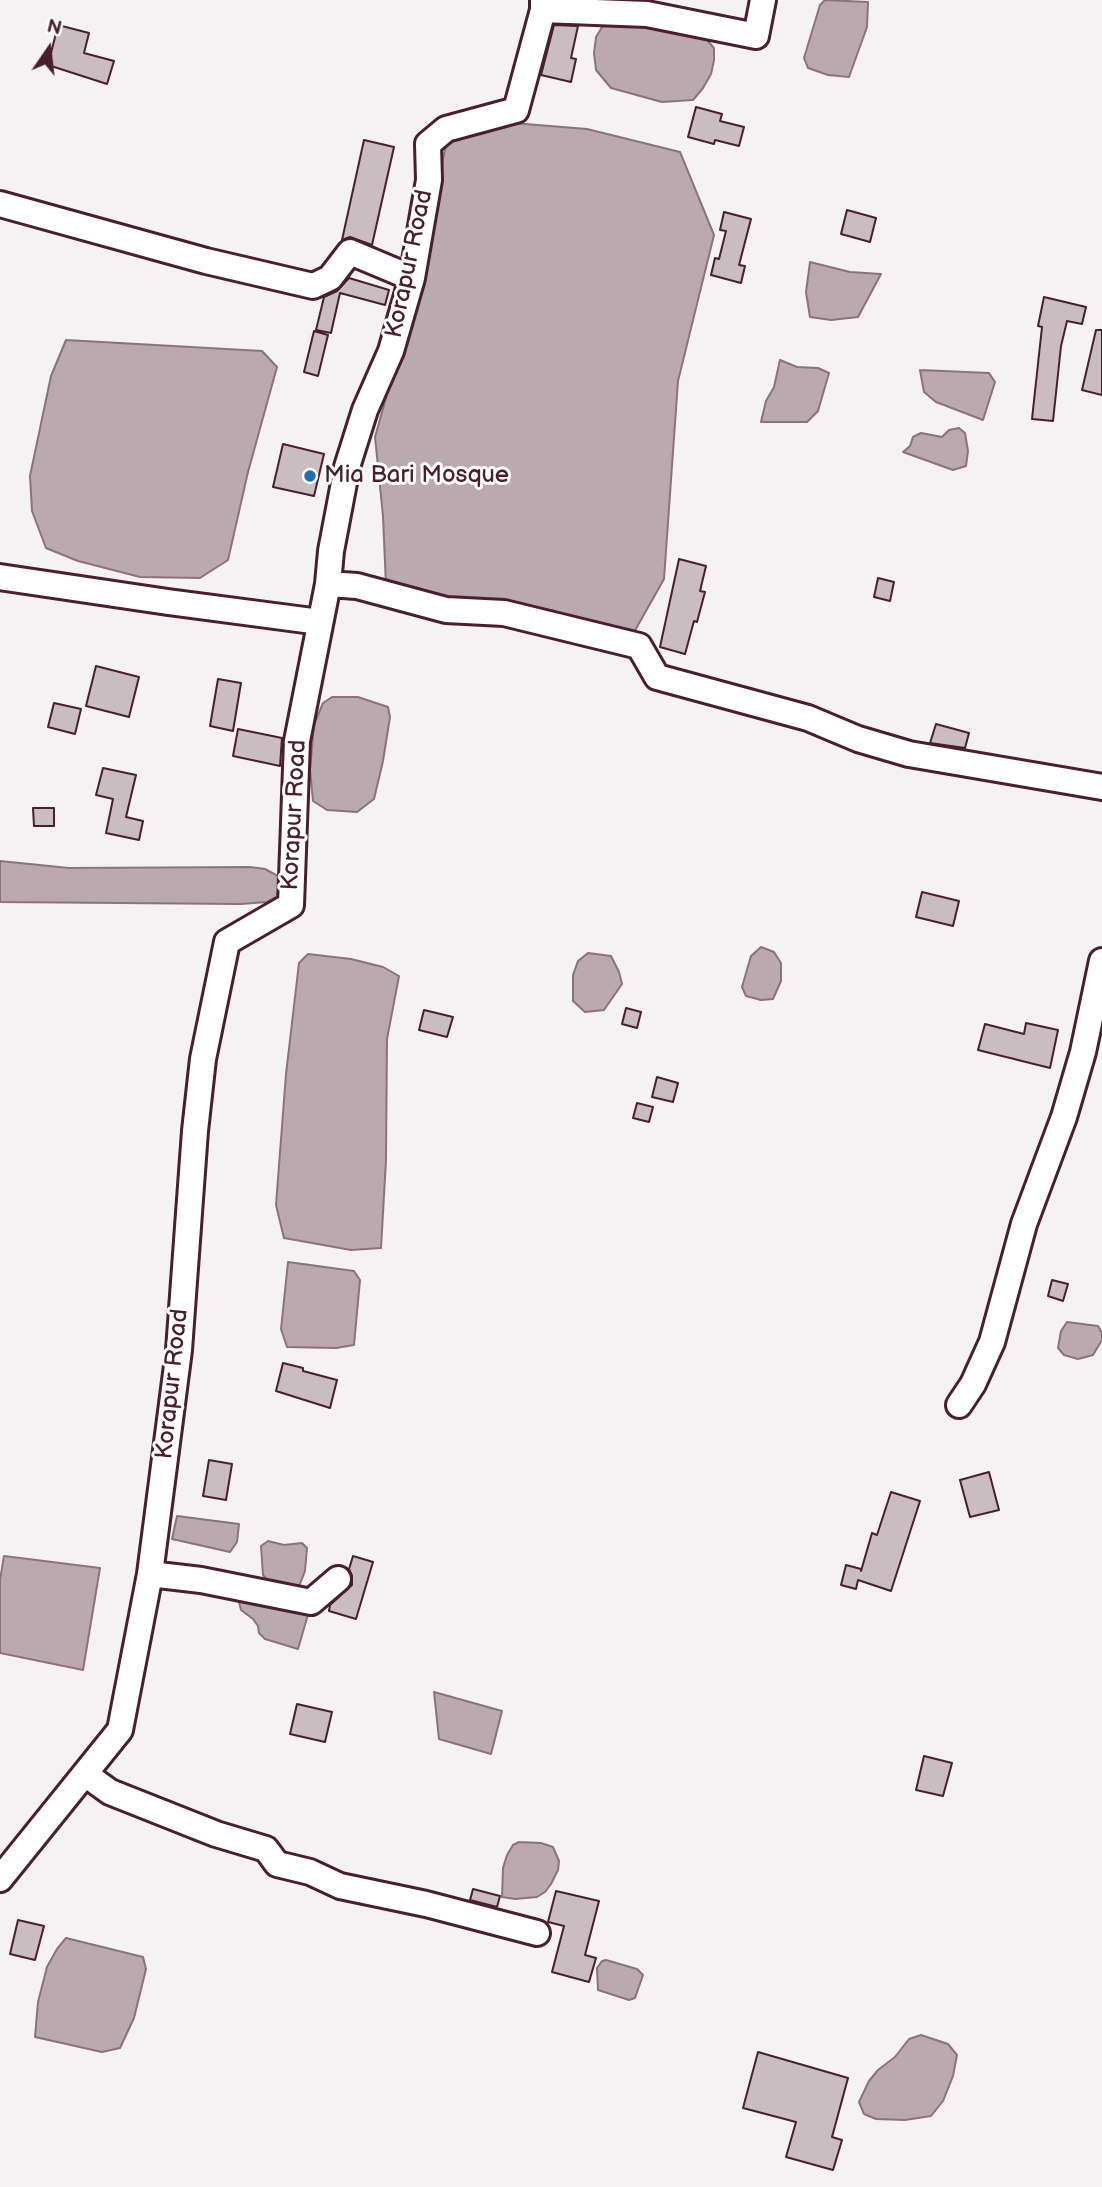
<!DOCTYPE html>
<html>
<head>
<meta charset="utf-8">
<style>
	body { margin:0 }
	#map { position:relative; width:1102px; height:2187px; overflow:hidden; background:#f4f2f2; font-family:"Balsamiq Sans",sans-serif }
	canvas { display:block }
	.north { position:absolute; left:14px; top:14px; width:70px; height:70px; -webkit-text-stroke:5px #fff; paint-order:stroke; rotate:14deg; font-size:19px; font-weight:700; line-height:28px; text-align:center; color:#4a1f2b }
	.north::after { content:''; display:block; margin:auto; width:24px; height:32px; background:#4a1f2b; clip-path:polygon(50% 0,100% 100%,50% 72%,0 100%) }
</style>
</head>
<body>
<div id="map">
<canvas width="1102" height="2187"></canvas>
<div class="north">N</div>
</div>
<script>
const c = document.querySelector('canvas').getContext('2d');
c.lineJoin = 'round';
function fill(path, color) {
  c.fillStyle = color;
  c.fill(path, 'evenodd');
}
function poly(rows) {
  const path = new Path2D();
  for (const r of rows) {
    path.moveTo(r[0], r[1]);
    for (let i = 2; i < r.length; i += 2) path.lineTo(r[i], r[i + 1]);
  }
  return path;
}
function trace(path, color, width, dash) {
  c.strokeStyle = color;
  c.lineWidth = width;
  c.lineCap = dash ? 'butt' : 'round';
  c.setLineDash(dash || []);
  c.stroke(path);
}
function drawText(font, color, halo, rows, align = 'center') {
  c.font = font + ' "Balsamiq Sans",sans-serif';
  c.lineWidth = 6;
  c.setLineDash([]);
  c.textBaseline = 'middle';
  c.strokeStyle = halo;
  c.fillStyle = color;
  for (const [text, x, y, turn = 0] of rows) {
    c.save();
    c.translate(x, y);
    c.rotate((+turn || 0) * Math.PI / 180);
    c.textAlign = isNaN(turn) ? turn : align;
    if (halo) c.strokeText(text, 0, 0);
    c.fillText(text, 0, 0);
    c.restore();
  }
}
const water = poly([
	[825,0,868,2,867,27,849,77,828,75,808,68,804,58,820,5,825,0],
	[610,24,647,25,706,39,714,48,714,60,711,74,703,88,693,100,662,102,611,88,596,70,594,53,596,37,602,27,610,24],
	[488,121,587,129,680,152,714,235,678,381,664,579,633,634,446,602,386,586,383,516,375,437,409,316,446,145,488,121],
	[810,262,850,272,881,274,858,317,831,320,810,317,806,292,810,262],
	[66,340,262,351,277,367,248,472,228,560,200,578,140,577,78,561,46,548,32,511,30,476,51,376,66,340],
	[780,360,797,367,818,368,829,373,818,411,807,422,761,422,766,401,774,387,780,360],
	[920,370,989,373,995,382,983,420,936,402,924,392,920,370],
	[959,428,965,433,968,451,966,466,953,470,903,452,910,446,913,437,921,433,942,437,949,430,959,428],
	[332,697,358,697,388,707,390,717,383,761,374,799,357,812,327,810,313,801,310,770,314,725,323,703,332,697],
	[0,861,69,868,250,867,265,869,278,876,278,891,277,897,267,902,241,904,0,902,0,861],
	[761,947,774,952,781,963,781,981,773,999,761,1000,746,996,742,987,751,956,761,947],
	[588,953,611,956,619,972,622,984,604,1010,585,1012,573,1001,573,975,578,961,588,953],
	[308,954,351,959,383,967,399,976,387,1039,386,1160,381,1248,351,1250,284,1238,276,1205,286,1074,299,963,308,954],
	[288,1262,354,1271,360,1280,354,1345,336,1348,287,1347,281,1329,288,1262],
	[1067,1322,1098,1326,1102,1333,1102,1340,1093,1355,1078,1359,1064,1355,1058,1348,1061,1331,1067,1322],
	[177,1516,239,1524,237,1542,230,1552,172,1539,177,1516],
	[268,1541,284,1545,302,1543,307,1548,305,1571,300,1584,292,1589,273,1587,263,1575,261,1546,268,1541],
	[4,1556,100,1568,83,1670,0,1653,0,1580,4,1556],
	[238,1598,309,1611,298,1649,265,1639,259,1633,258,1626,253,1619,241,1610,238,1598],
	[434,1692,502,1711,491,1754,439,1739,434,1692],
	[519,1842,541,1843,553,1847,559,1861,558,1870,551,1884,545,1892,537,1897,515,1899,502,1897,503,1868,507,1855,513,1845,519,1842],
	[66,1938,143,1957,146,1969,134,2018,120,2048,102,2052,35,2037,38,2002,47,1967,57,1949,66,1938],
	[606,1960,637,1969,643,1975,635,1998,629,2000,598,1990,597,1968,602,1961,606,1960],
	[921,2035,948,2044,957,2055,953,2076,943,2101,931,2116,905,2120,876,2119,864,2114,859,2102,869,2081,878,2070,895,2057,909,2039,921,2035]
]);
const building = poly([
	[58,25,89,33,84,53,114,61,107,84,48,65,58,25],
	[554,25,578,26,571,58,576,59,571,82,541,75,554,25],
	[696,107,722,114,720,121,744,127,739,146,715,140,714,144,688,137,696,107],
	[364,140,394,147,372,245,350,237,342,240,364,140],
	[847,210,876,218,870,242,841,234,847,210],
	[724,212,751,219,739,265,745,266,741,283,711,275,715,258,719,259,726,231,720,230,724,212],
	[349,278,389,290,385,305,340,293,331,333,316,330,324,297,337,291,349,278],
	[1044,297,1086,307,1082,324,1067,321,1061,346,1053,421,1032,419,1042,327,1038,326,1044,297],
	[1096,330,1102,330,1102,395,1082,390,1096,330],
	[314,331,328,335,318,376,304,372,314,331],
	[283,444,324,454,314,496,273,487,283,444],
	[679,559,706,566,700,591,705,592,697,622,694,621,685,654,660,647,679,559],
	[878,578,894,582,890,601,874,597,878,578],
	[96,666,139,677,129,717,86,706,96,666],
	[218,679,241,683,233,731,210,726,218,679],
	[54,703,81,709,75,734,48,727,54,703],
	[936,724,969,733,965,748,930,743,936,724],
	[238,729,282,738,280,766,233,756,238,729],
	[103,768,136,775,126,817,143,821,139,840,106,833,113,799,96,795,103,768],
	[33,808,54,808,54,826,34,826,33,808],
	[922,892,959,901,953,926,916,917,922,892],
	[626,1008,641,1012,637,1028,622,1024,626,1008],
	[424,1010,453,1017,447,1037,419,1030,424,1010],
	[1026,1023,1058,1030,1050,1068,978,1050,985,1024,1024,1034,1026,1023],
	[657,1077,678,1083,673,1102,652,1097,657,1077],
	[637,1103,653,1107,649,1122,633,1118,637,1103],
	[1052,1280,1068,1284,1063,1301,1048,1296,1052,1280],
	[283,1363,303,1368,303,1371,337,1380,330,1408,276,1391,283,1363],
	[209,1460,232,1464,226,1500,203,1496,209,1460],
	[989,1472,999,1510,970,1517,960,1480,989,1472],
	[891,1492,920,1501,891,1591,858,1580,856,1589,841,1585,846,1565,861,1569,861,1571,872,1533,877,1535,891,1492],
	[353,1556,373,1562,356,1619,329,1611,330,1605,352,1585,352,1576,349,1569,353,1556],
	[297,1704,332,1712,325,1742,290,1734,297,1704],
	[924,1756,952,1763,943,1796,916,1790,924,1756],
	[473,1889,500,1896,497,1907,470,1900,473,1889],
	[556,1891,599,1901,585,1955,596,1958,589,1982,552,1972,564,1926,548,1922,556,1891],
	[18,1920,44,1926,35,1960,10,1954,18,1920],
	[758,2052,848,2078,832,2137,842,2140,833,2170,786,2157,796,2122,743,2108,758,2052]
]);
const minor = poly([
	[543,10,647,14,756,36,763,0],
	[0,204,206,261,313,286,330,278,350,252,412,278],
	[0,577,168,602,320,622],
	[328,584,357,586,446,610,504,613,639,646,657,677,808,718,858,739,909,754,1102,787],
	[959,1405,973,1384,992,1342,1024,1224,1064,1117,1083,1052,1102,961],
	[150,1574,201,1580,311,1602,338,1579],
	[85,1774,110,1792,216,1834,266,1849,277,1864,310,1872,340,1886,426,1904,537,1933],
	[0,1879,120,1730,150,1574,179,1350,195,1131,203,1059,227,942,291,905,297,741,328,584,331,551,347,467,365,410,391,351,412,278,429,180,428,144,446,129,516,110,543,10,543,0]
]);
const markers = [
	[310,476,7,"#1f6fb2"]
];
const streetNames = [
	["Korapur Road",410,264,-78],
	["Korapur Road",295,815,-87],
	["Korapur Road",173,1384,-84]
];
const poiNames = [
	["Mia Bari Mosque",324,476]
];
fill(water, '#baa9ae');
trace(water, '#8d727a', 2);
fill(building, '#cabdc1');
trace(building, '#4a1f2b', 2);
trace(minor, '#4a1f2b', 30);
trace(minor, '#fff', 24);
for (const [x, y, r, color] of markers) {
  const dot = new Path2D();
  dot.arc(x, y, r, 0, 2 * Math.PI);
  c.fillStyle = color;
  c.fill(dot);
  trace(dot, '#fff', 2.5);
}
drawText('24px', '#4a1f2b', '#fff', streetNames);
drawText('24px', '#4a1f2b', '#fff', poiNames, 'left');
</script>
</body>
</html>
